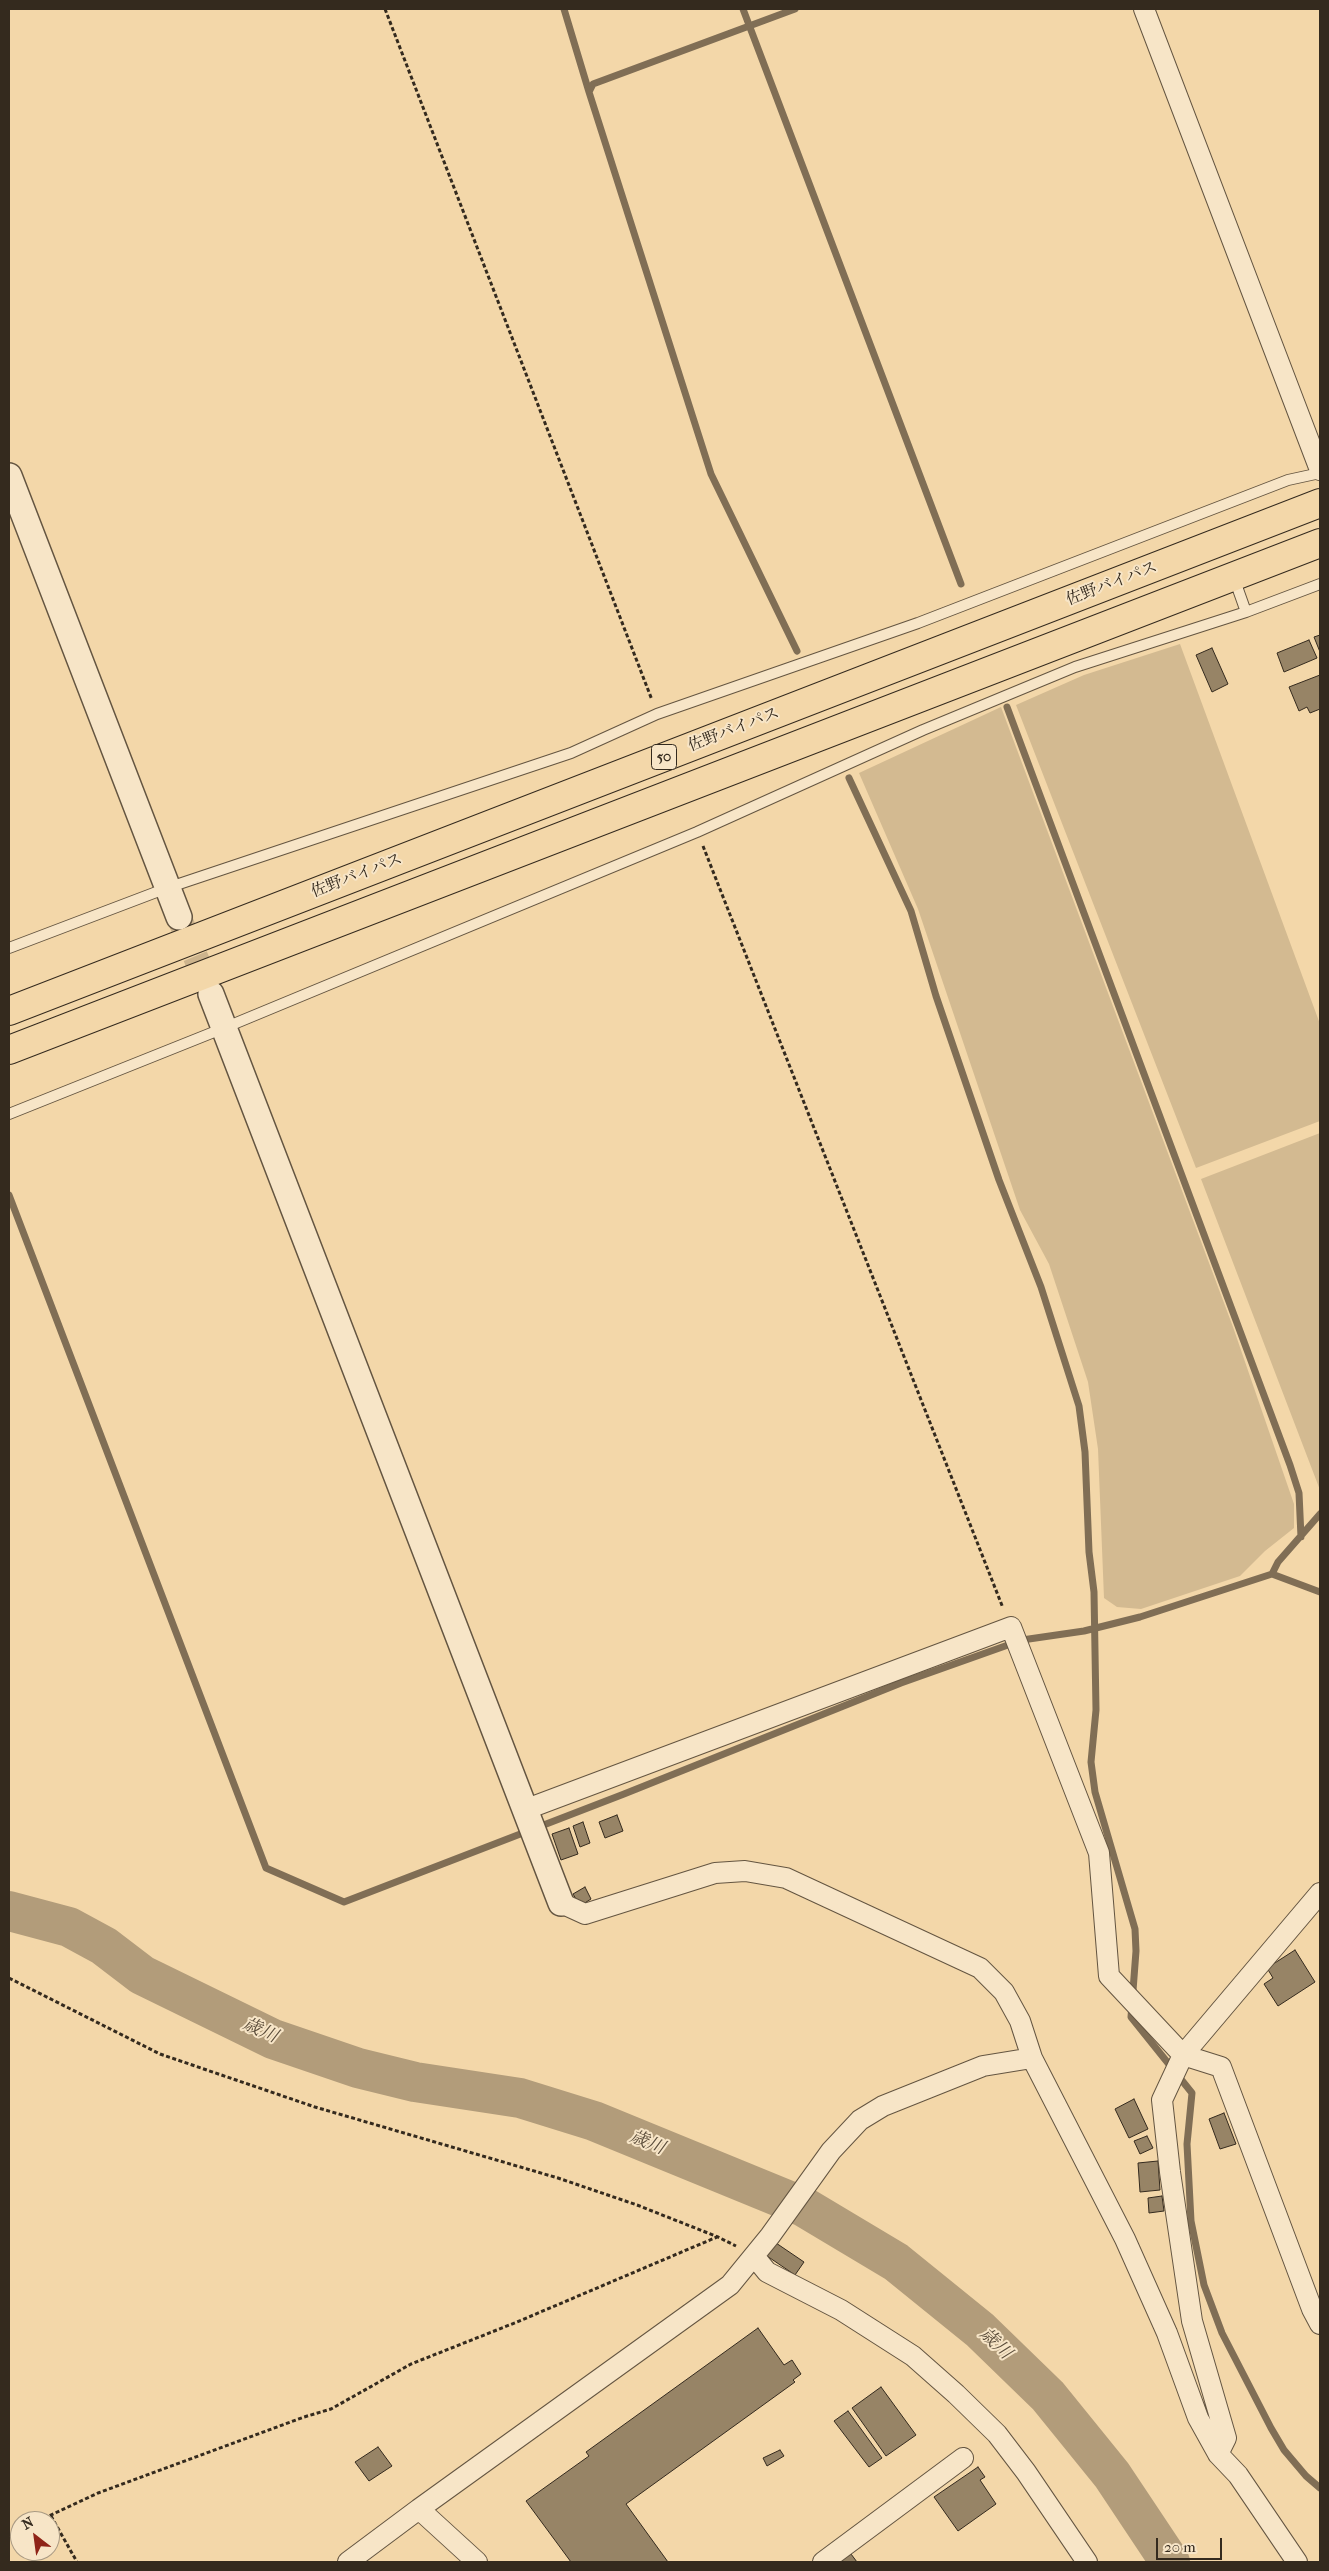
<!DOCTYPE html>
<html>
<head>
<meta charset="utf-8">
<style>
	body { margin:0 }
	#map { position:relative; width:1329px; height:2571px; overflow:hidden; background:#f3d7a9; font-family:"IM FELL French Canon",serif }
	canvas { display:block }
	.frame { position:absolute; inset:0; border:10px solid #342a1e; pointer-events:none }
	.north { position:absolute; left:10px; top:2511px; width:50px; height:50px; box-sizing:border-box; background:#f7e5c7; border:1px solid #a99a83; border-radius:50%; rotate:330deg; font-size:14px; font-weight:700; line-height:20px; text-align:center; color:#342a1e }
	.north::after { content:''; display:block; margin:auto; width:18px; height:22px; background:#8f2418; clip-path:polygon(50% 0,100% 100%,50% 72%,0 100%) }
	.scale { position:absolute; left:1156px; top:2538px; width:66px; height:22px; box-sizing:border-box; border:2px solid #342a1e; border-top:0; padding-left:6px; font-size:15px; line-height:18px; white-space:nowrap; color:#342a1e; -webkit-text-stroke:4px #f7e5c7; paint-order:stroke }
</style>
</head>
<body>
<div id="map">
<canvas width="1329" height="2571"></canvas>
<div class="frame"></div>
<div class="north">N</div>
<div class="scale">20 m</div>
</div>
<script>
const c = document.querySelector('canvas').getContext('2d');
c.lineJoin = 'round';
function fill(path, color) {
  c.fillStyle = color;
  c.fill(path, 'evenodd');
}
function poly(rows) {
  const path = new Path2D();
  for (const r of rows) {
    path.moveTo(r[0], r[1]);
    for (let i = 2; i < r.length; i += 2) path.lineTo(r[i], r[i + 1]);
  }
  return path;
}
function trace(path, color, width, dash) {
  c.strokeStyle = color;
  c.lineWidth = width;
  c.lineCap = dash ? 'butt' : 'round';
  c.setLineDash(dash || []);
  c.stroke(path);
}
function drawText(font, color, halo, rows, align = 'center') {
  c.font = font + ' "IM FELL French Canon","Noto Serif JP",serif';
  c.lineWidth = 4;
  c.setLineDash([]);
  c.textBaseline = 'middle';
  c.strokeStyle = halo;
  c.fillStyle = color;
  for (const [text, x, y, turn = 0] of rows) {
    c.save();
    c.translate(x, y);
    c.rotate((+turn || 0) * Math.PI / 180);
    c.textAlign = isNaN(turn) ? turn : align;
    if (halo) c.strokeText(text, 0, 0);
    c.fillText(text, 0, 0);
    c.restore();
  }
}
const green = poly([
	[1180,644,1320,1024,1320,1121,1196,1168,1016,705,1084,675],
	[1001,707,1233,1327,1294,1504,1294,1528,1265,1551,1240,1576,1141,1609,1117,1607,1104,1598,1098,1449,1088,1382,1049,1264,1020,1210,918,909,859,773],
	[1320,1133,1320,1490,1201,1179]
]);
const stream = poly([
	[564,9,589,92],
	[743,9,961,584],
	[795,9,593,84,589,92,711,474,797,651],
	[1007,707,1290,1465,1299,1493,1301,1537],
	[849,778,911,911,936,996,999,1180,1041,1287,1079,1406,1085,1452,1089,1552,1094,1592,1096,1710,1091,1762,1095,1792,1135,1929,1136,1951,1131,2017,1192,2093,1187,2144,1191,2221,1204,2285,1222,2333,1271,2428,1284,2450,1306,2476,1320,2488],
	[9,1195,266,1868,344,1902,624,1794,901,1683,1022,1640,1084,1631,1140,1617,1272,1574],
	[1320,1514,1278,1562,1272,1574,1320,1592]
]);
const river = poly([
	[9,1911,69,1927,104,1946,142,1975,273,2039,358,2068,415,2082,520,2098,594,2121,804,2207,896,2262,980,2330,1048,2396,1112,2475,1170,2562]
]);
const building = poly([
	[1320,635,1320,652,1314,637,1320,635],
	[1309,640,1317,658,1284,672,1277,653,1309,640],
	[1212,648,1228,684,1212,692,1196,655,1212,648],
	[1320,675,1320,709,1310,713,1307,707,1299,711,1289,687,1320,675],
	[617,1815,623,1831,605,1838,599,1822,617,1815],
	[583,1822,590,1843,580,1847,573,1826,583,1822],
	[569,1828,578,1854,561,1860,552,1834,569,1828],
	[585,1887,591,1899,580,1906,573,1894,585,1887],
	[1295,1950,1315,1982,1278,2006,1264,1984,1273,1978,1267,1968,1295,1950],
	[1134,2099,1148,2129,1129,2138,1115,2109,1134,2099],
	[1224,2113,1236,2144,1220,2149,1209,2119,1224,2113],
	[1147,2136,1153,2148,1140,2154,1134,2141,1147,2136],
	[1158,2161,1160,2190,1140,2192,1138,2163,1158,2161],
	[1162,2196,1164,2211,1149,2213,1148,2198,1162,2196],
	[776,2243,804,2262,795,2275,767,2256,776,2243],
	[758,2328,784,2365,792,2360,801,2374,793,2380,795,2382,626,2504,668,2562,571,2562,526,2501,589,2456,586,2452,758,2328],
	[881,2387,916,2435,886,2456,852,2408,881,2387],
	[848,2411,882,2458,869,2467,834,2421,848,2411],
	[378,2447,392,2466,369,2481,355,2462,378,2447],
	[780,2450,784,2456,767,2466,763,2458,780,2450],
	[978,2467,985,2477,980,2480,996,2504,958,2531,934,2497,978,2467],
	[851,2554,857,2562,839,2562,851,2554]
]);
const tertiaryTunnel = poly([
	[181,922,211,994]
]);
const path = poly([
	[385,9,652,700],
	[703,846,1003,1608],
	[9,1978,160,2054,315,2107,558,2178,637,2205,718,2237,736,2246],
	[51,2516,77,2562],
	[38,2521,98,2493,304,2417,331,2409,411,2364,517,2322,717,2237]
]);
const service = poly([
	[1234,578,1246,612],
	[9,948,167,888,571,753,657,714,918,623,1288,480,1320,473],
	[9,1114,224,1028,697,832,923,730,1075,667,1246,612,1320,584]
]);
const minor = poly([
	[1144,9,1320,470],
	[524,1810,1011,1627,1099,1853,1109,1976,1183,2055,1320,1893],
	[561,1903,585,1914,715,1873,745,1871,786,1878,980,1968,1004,1992,1020,2021,1032,2058],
	[754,2256,767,2272,841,2310,913,2356,956,2394,997,2434,1026,2472,1087,2562],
	[1218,2454,1226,2438,1192,2321,1170,2172,1162,2100,1183,2055,1221,2067,1312,2309,1320,2324],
	[419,2509,730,2285,770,2236,831,2151,860,2120,883,2106,983,2066,1032,2058,1125,2239,1167,2333,1198,2418,1218,2454,1238,2475,1297,2562],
	[348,2562,419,2509,477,2562],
	[823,2562,963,2458]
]);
const tertiary = poly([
	[9,476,179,917],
	[211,994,561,1903]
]);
const trunk = poly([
	[9,1011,1320,503],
	[9,1050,1320,543]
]);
const shields = [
	[664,757,25]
];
const shieldNames = [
	["50",664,757]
];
const streetNames = [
	["佐野バイパス",1112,584,-21],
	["佐野バイパス",734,730,-21],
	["佐野バイパス",357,876,-21]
];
const waterNames = [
	["歳川",260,2031,24],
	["歳川",647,2143,22],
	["歳川",995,2344,44]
];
fill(green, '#d3ba91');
trace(stream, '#806e55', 7);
trace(river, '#b29c7a', 40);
fill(building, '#978466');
trace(building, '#342a1e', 1);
trace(tertiaryTunnel, '#cdb48d', 25, [25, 12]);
trace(service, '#645541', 12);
trace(minor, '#645541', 22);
trace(tertiary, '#645541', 28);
trace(trunk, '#342a1e', 30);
trace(path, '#342a1e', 3, [4, 2.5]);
trace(service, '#f7e5c7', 10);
trace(minor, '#f7e5c7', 20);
trace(tertiary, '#f7e5c7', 25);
trace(trunk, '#f3d7a9', 28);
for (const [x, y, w] of shields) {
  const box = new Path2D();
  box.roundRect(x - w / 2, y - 12.5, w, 25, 4);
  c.fillStyle = '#f7e5c7';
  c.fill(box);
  trace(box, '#342a1e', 1);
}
drawText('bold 15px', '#342a1e', null, shieldNames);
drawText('16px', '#342a1e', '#f7e5c7', streetNames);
drawText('italic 18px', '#5a4c3a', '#f7e5c7', waterNames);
</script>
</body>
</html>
